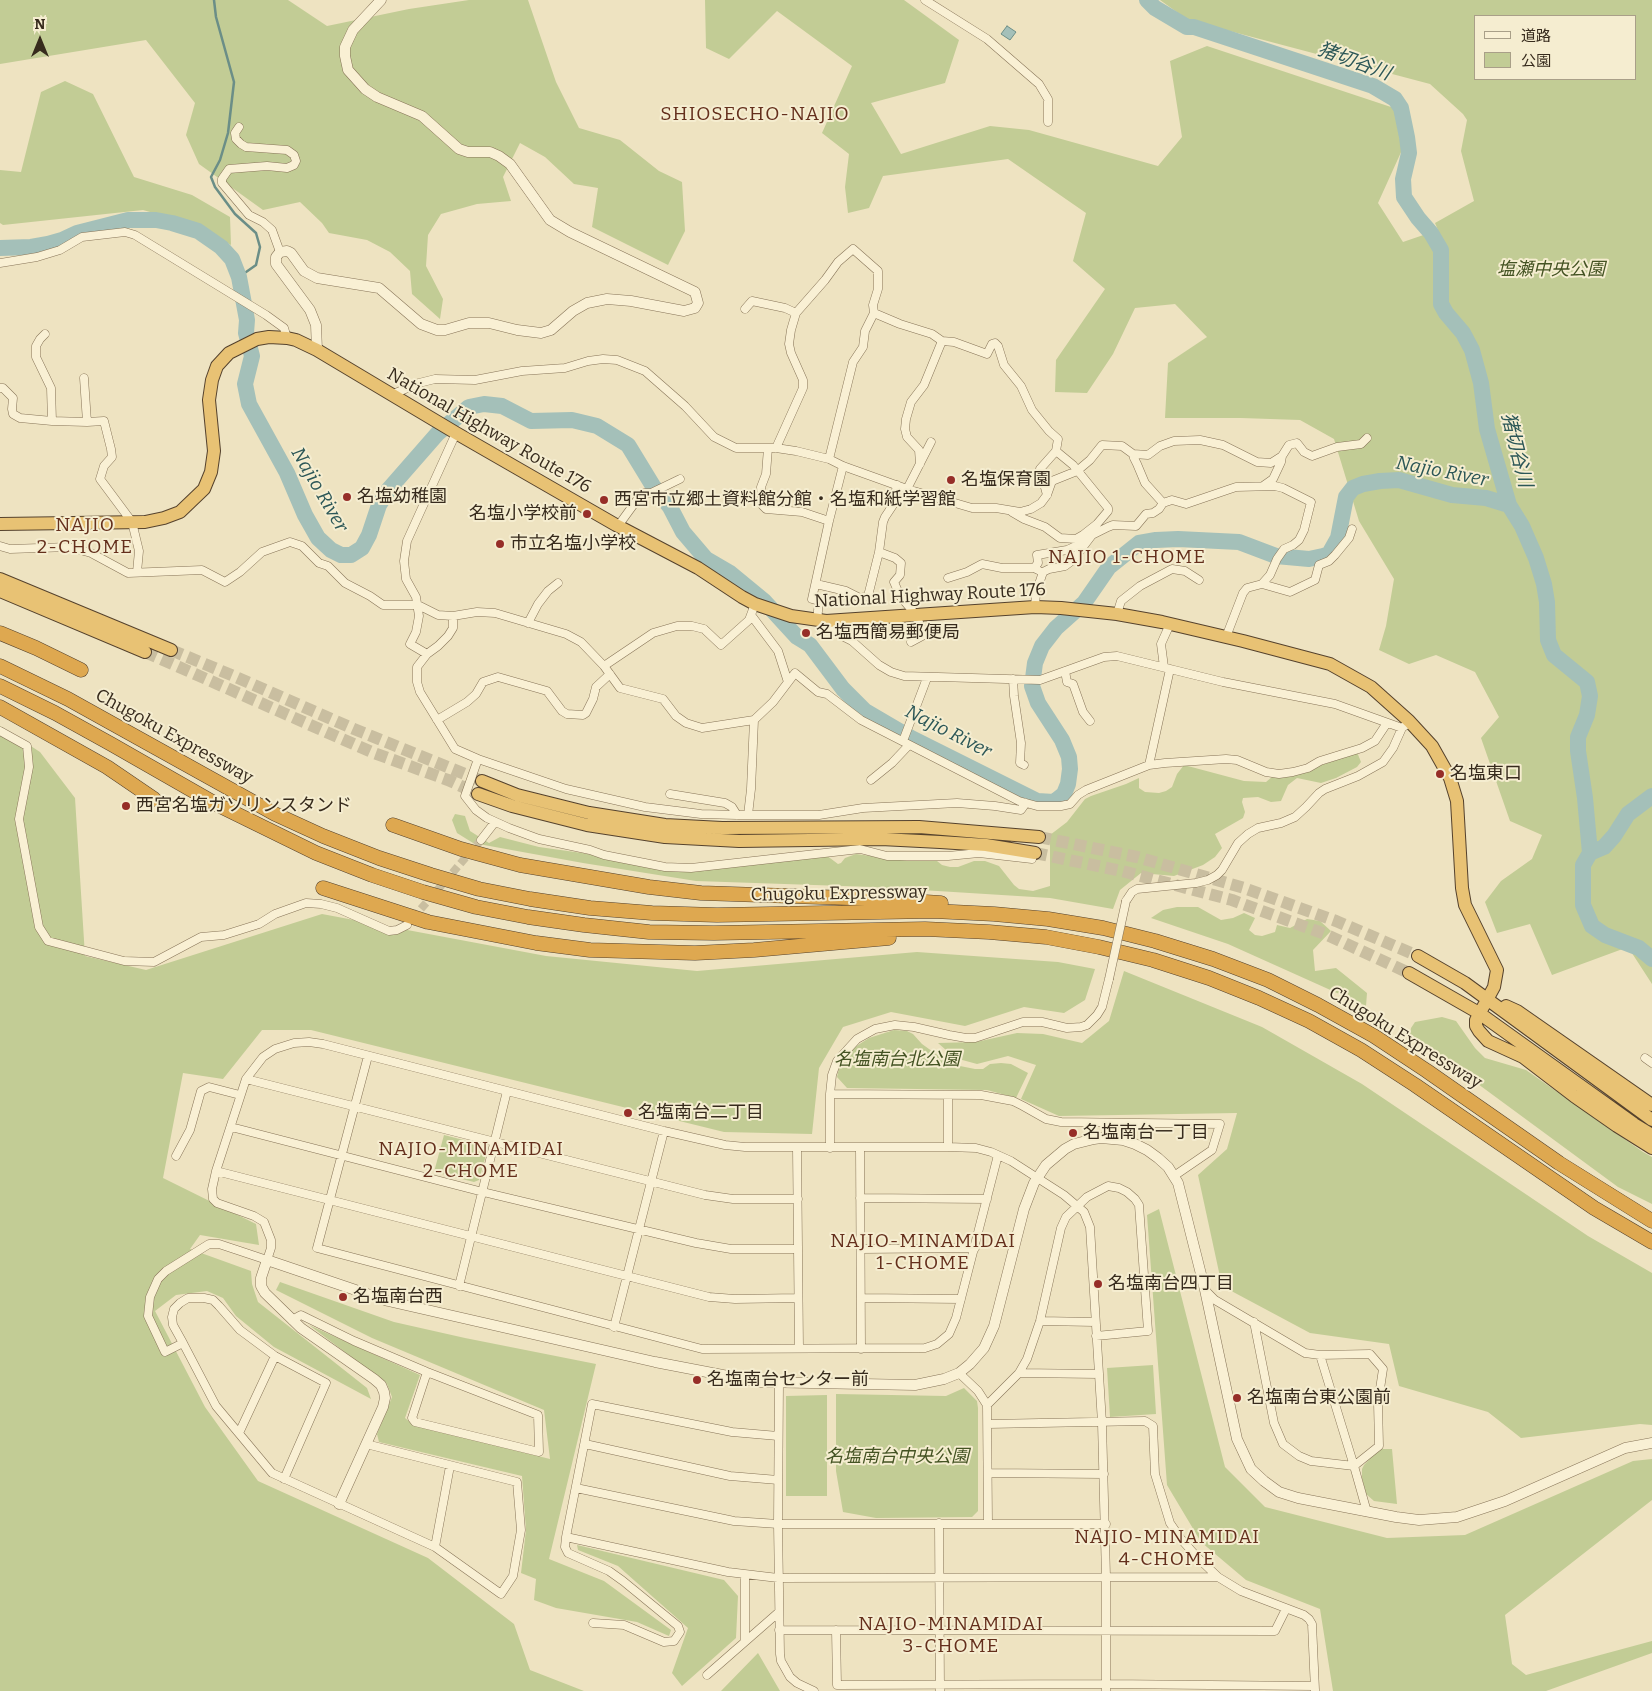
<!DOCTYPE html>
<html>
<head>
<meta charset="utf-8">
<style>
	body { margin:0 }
	#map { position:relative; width:1652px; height:1691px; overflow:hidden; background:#eee3c1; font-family:Bitter,"Noto Sans JP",serif }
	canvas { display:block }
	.legend { position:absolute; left:1474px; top:15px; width:162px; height:65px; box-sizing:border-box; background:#f5edd0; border:1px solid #a99f88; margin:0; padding:6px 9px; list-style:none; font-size:15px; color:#372b1d }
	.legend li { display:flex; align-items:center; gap:10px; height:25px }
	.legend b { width:25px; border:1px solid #a99f88 }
	.north { position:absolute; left:15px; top:15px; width:50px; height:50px; -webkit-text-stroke:4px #f5edd0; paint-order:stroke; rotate:0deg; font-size:14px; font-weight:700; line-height:20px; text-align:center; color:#372b1d }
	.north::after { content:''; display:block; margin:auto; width:18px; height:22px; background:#372b1d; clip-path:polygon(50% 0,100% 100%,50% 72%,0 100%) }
</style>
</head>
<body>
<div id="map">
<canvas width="1652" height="1691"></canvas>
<ul class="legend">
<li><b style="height:6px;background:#f9f0d4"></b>道路</li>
<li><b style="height:14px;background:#c2cc95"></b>公園</li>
</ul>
<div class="north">N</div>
</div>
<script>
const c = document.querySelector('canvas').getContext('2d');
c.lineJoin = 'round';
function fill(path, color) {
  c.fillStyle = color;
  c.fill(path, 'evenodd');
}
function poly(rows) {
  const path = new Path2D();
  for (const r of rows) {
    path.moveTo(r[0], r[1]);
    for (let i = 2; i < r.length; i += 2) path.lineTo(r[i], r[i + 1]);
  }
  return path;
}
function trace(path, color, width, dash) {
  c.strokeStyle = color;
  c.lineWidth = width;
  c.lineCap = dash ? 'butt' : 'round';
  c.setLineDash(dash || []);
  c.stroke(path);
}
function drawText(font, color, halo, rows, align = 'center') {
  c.font = font + ' Bitter,"Noto Sans JP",serif';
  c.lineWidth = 4;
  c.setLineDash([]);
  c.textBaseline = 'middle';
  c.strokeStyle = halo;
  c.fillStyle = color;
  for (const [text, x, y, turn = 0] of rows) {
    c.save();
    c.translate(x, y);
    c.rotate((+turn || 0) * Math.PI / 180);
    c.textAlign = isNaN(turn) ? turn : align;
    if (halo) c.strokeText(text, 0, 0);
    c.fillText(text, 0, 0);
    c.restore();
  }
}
const green = poly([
	[0,0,288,0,327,26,409,9,469,0,528,0,556,82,579,128,620,140,659,171,682,182,685,231,668,265,592,227,598,188,574,184,545,157,520,143,503,177,511,201,477,204,441,214,428,235,426,266,443,299,440,319,412,294,410,271,390,252,367,240,329,233,322,223,300,202,263,210,199,164,186,135,195,103,146,40,0,64],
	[705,0,904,0,959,40,945,83,871,103,901,154,990,126,1029,130,1158,166,1182,137,1170,61,1207,46,1394,108,1402,150,1378,203,1403,242,1438,230,1435,223,1474,201,1461,151,1467,120,1463,114,1430,84,1188,20,1160,0,1652,0,1652,984,1628,947,1552,975,1530,924,1497,933,1485,902,1501,881,1532,859,1542,835,1510,821,1481,738,1499,717,1475,672,1436,655,1409,664,1379,650,1386,626,1394,579,1359,521,1334,439,1300,420,1241,418,1165,418,1168,363,1207,337,1175,304,1135,308,1113,354,1087,393,1055,392,1056,360,1105,289,1073,261,1086,213,1008,159,883,176,869,208,848,213,845,187,849,154,822,133,852,66,777,11,729,59,706,48],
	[1476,16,1636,16,1636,79,1476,79],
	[65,81,93,94,134,177,192,195,230,217,231,245,189,223,143,210,3,225,0,223,0,170,21,172,41,92],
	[0,726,40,752,75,798,85,956,146,970,322,914,546,956,697,971,917,952,1058,962,1095,969,1085,1000,1064,1013,1024,1007,965,1026,891,1012,843,1027,819,1068,812,1134,724,1132,311,1030,262,1030,223,1079,183,1073,163,1178,256,1224,259,1245,200,1235,190,1249,251,1271,252,1284,258,1302,367,1388,371,1399,274,1347,236,1316,223,1298,207,1291,176,1295,155,1311,205,1407,258,1481,428,1558,514,1624,530,1670,584,1691,0,1691],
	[1357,752,1361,762,1357,767,1336,778,1321,783,1297,778,1288,785,1281,801,1271,802,1258,797,1243,798,1242,802,1245,812,1243,818,1215,834,1222,848,1215,857,1203,865,1174,876,1141,873,1120,890,1113,909,1050,898,873,887,696,881,583,863,473,843,457,833,452,820,455,814,465,816,470,831,489,843,500,837,539,847,582,853,678,872,826,855,838,864,841,863,845,858,856,854,907,861,937,861,942,865,950,867,958,867,974,861,985,861,999,866,1014,885,1019,889,1033,891,1050,886,1050,835,1067,822,1085,799,1091,796,1126,784,1139,778,1139,788,1145,792,1159,793,1166,791,1172,787,1177,774,1184,765,1244,781,1266,782,1279,771,1300,773],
	[1177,907,1198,907,1221,920,1233,918,1244,913,1255,918,1249,930,1255,935,1262,936,1275,932,1277,925,1290,928,1307,919,1320,921,1331,931,1313,950,1315,971,1336,968,1367,993,1366,1006,1228,944,1151,918,1163,910],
	[1124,971,1262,1027,1362,1084,1588,1236,1652,1273,1652,1425,1640,1424,1521,1438,1488,1412,1399,1386,1389,1344,1310,1333,1222,1286,1198,1175,1227,1149,1237,1113,1059,1116,1021,1099,1036,1065,1008,1056,977,1064,955,1058,938,1043,976,1042,1017,1033,1043,1034,1082,1043,1109,1021],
	[1442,1017,1456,1021,1475,1048,1485,1058,1526,1070,1643,1152,1652,1157,1652,1204,1618,1187,1410,1034,1411,1028,1415,1022],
	[894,1030,907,1031,913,1034,922,1044,950,1064,975,1069,983,1069,990,1064,1001,1063,1011,1064,1028,1073,1016,1098,987,1090,847,1088,837,1077,840,1064,847,1054,855,1047,869,1038],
	[444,1135,479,1144,486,1155,479,1180,474,1182,434,1172],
	[1159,1209,1225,1467,1265,1507,1387,1538,1465,1535,1633,1461,1652,1459,1652,1500,1505,1615,1512,1664,1526,1675,1652,1641,1652,1653,1546,1691,1333,1691,1320,1609,1246,1580,1201,1542,1167,1485,1147,1215],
	[280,1282,394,1322,465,1338,596,1364,549,1559,604,1581,671,1630,669,1636,637,1622,556,1608,534,1600,536,1579,521,1573,526,1530,522,1476,379,1442,377,1434,392,1397,387,1384,309,1325,420,1375,405,1418,415,1426,550,1459,544,1410,372,1338,276,1290],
	[1153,1365,1156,1414,1110,1417,1107,1368],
	[964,1388,977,1401,978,1408,978,1511,972,1517,876,1518,843,1512,836,1471,836,1394,946,1396],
	[827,1395,827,1496,786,1496,786,1396],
	[1379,1449,1392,1449,1397,1504,1374,1501,1366,1494,1362,1478,1362,1469,1364,1465],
	[577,1545,724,1580,738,1596,736,1638,682,1686,672,1673,688,1628,618,1566,578,1550],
	[758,1653,780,1691,721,1691]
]);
const water = poly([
	[1007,26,1016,32,1010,40,1001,34,1007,26]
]);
const stream = poly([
	[214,0,216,17,234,82,228,133,220,160,211,177,215,187,235,214,256,233,260,247,256,265,239,277]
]);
const river = poly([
	[1147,0,1155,8,1187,27,1194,27,1373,86,1395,99,1401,108,1407,137,1409,153,1403,179,1404,197,1418,218,1431,233,1441,250,1441,304,1446,313,1463,333,1472,350,1481,383,1487,429,1509,505,1522,526,1536,558,1544,584,1547,602,1548,640,1554,655,1587,682,1590,696,1587,715,1578,737,1578,751,1585,798,1590,853,1583,865,1583,905,1592,926,1605,935,1639,948,1652,959],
	[0,248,31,247,48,244,62,240,77,233,128,220,156,220,172,223,198,231,221,247,232,259,239,277,247,320,246,333,252,356,245,384,249,404,287,473,305,515,318,538,331,550,341,555,351,555,362,548,369,535,379,505,389,489,438,433,469,407,484,404,502,406,531,421,572,420,597,426,628,445,653,486,670,507,683,532,706,559,730,573,764,601,797,637,810,645,843,689,865,711,911,738,1037,801,1054,802,1064,794,1068,784,1070,769,1069,757,1062,740,1038,703,1032,686,1035,663,1042,646,1056,628,1084,603,1109,567,1139,543,1156,540,1178,539,1239,542,1276,556,1309,559,1323,556,1329,554,1338,538,1346,497,1353,488,1363,484,1380,481,1399,480,1452,495,1486,498,1509,505],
	[1590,853,1604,847,1614,836,1628,814,1652,796]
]);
const minorTunnel = poly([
	[413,918,481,840]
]);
const trunkTunnel = poly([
	[171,650,236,677,354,729,482,781],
	[145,652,374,753,448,780,478,794],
	[1039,837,1137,857,1244,888,1336,921,1418,956],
	[1035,853,1122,871,1232,900,1325,934,1409,973]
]);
const minor = poly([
	[925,0,987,39,1039,84,1048,99,1048,122],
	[239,127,235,133,236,139,241,144,246,147,287,150,294,155,296,161,294,165,287,168,267,166,229,169,222,179,222,183,249,215,263,222,272,230,280,252],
	[0,263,37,257,60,250,82,237,125,232,135,235,266,315,284,328,287,338],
	[745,309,752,301,785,308,796,313],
	[874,313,900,324,932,334,942,341,954,342,987,354,992,344,995,343,998,346,1004,365,1021,386,1032,410,1049,431,1058,439,1056,451,1040,469,1047,495],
	[45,334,40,339,36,346,36,357,51,388,52,421,87,422],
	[84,378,87,422,104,421,111,449,112,457,104,466,100,479,132,522,139,551,137,572],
	[0,388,3,388,13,398,12,409,13,414,20,418,52,421],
	[391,395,419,383,435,379,475,380,522,371,565,368,588,361,603,359,617,360,645,371,685,406,714,437,736,448,776,448,796,451,829,459,843,466,907,489,972,508,996,508,1020,512,1031,509,1041,503,1047,495,1052,481,1077,471,1090,460,1102,445,1122,446,1133,454,1148,455,1160,446,1174,441,1200,440,1223,445,1257,462,1271,463,1282,456,1289,445,1297,443,1304,452,1312,456,1337,447,1361,444,1367,438],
	[456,433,407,541,404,561,406,579,416,597,419,616,416,632,410,644,427,654,417,667,417,682,420,692,455,749,478,759,465,796,476,810,487,818,509,828,539,839,590,850,604,855,665,867,691,868,860,849,887,856,948,856,979,853,1032,859],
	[768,448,766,474,761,487,762,505,766,509,802,512,829,521],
	[776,448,803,388,803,380,791,353,789,344,791,330,796,313,825,280,838,262,853,249,878,271,878,289,873,305,874,313,865,331,863,347,853,362,829,459],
	[1133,454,1134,458,1137,464,1145,483,1163,503],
	[920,464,919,450,907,437,905,429,906,419,911,402,924,385,942,341],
	[1263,486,1273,479,1281,462,1282,456],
	[907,489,931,442],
	[1012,512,1024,519,1045,527,1060,538,1076,539,1083,535],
	[618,526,642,493,651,493,680,479],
	[0,546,10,549,69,547,91,553,128,573,202,570,225,582,240,572,262,552,290,542,302,546,319,563,328,566,345,583,370,596,383,605,418,605,438,615,453,616,477,612,495,613,566,634,581,642,604,666,620,688,663,699,676,716,686,723,702,728,754,720,773,702,795,673,818,692,827,694,861,720,1019,801,1037,806,1061,806,1070,804,1078,795,1086,790,1149,765,1165,763,1226,759,1237,760,1266,772,1279,774,1293,772,1308,768,1320,761,1362,748,1375,741,1387,723],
	[879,552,895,558,901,563,900,575,894,582,900,596,916,615,924,635,911,642],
	[1034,568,1038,563,1037,555,1067,550,1076,546,1083,535,1097,524,1108,511,1108,508,1073,465,1056,451],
	[948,578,967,572,982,564,1002,568,1034,568,1038,570],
	[816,584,846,591,860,598,868,596,879,552,883,522,885,517,893,505,897,485],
	[1035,607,1036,593,1043,572,1049,569,1065,566,1073,560,1092,535,1108,527,1113,525,1136,526,1146,514,1153,513,1159,509,1163,503,1172,500,1186,504,1236,487,1275,486,1283,488,1311,502,1304,530,1299,540,1293,545,1284,549,1277,559,1270,575,1262,584],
	[1117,614,1121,601,1140,586,1172,569,1185,571,1199,580],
	[751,615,778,651,788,682],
	[817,621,819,601,812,599,829,521,843,466],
	[826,621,832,631,852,641,879,665,891,672,904,676,1040,680,1104,657,1117,656,1223,682,1335,704,1402,728],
	[528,623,538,604,548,591,558,583],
	[1226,637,1243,593,1247,588,1262,584,1290,592,1315,580,1319,565,1329,561,1335,555,1349,538,1352,529],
	[427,654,438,646,448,636,453,628,453,616],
	[604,666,653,633,677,626,692,626,704,629,721,645,749,620,755,604],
	[1164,667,1161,644,1170,624],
	[1065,671,1067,682,1073,684,1083,712,1090,721],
	[1013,679,1014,696,1021,743,1020,763,1024,765],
	[437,720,467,702,476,694,483,682,498,677,547,691,562,711,567,714,583,715,586,713,593,699,596,687,610,674],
	[0,731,27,746,29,767,19,819,39,927,48,941,124,961,154,962,201,937,224,935,259,924,275,914,306,903,321,904,337,908,389,931,397,930,407,925],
	[903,741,927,678],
	[478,759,566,789,645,807,701,814,737,815,819,815,863,808,957,803,995,806,1021,810,1026,803],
	[1149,765,1170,669],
	[871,780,892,763,909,745],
	[670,794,725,803,732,807,737,815],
	[748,815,751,789,754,720],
	[481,840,495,822],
	[1126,901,1132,892,1137,889,1196,883,1208,880,1217,875,1222,870,1238,843,1248,834,1258,828,1281,823,1295,817,1306,807,1319,793,1325,789,1358,776,1383,762,1393,748,1402,728,1406,725],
	[368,1056,317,1248,702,1349,925,1348,937,1344,949,1334,956,1318,998,1155],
	[1645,1058,1652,1063],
	[246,1079,705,1195,733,1199,798,1199],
	[830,1094,981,1095,1013,1101,1023,1106,1046,1119,1061,1122,1220,1124,1212,1150,1174,1176],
	[948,1095,948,1147],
	[231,1127,483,1192,696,1243,731,1249,798,1249],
	[860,1147,861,1349],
	[797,1148,799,1348],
	[830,1148,830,1094,832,1075,837,1061,857,1039,875,1029,895,1025,914,1027,949,1035,966,1038,975,1038,1023,1022,1042,1022,1067,1028,1081,1027,1087,1025,1097,1015,1102,1007,1109,979],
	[176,1156,190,1130,201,1091,209,1087,240,1095],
	[216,1171,709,1297,735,1299,798,1298],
	[860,1198,987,1199],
	[861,1249,975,1248],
	[459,1286,507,1091],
	[1205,1290,1215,1300,1305,1353,1320,1355,1370,1354,1383,1369,1378,1402,1379,1446,1354,1466,1367,1512],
	[861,1298,961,1299],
	[292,1320,301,1315,354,1341,427,1372,538,1415,539,1452,415,1422,412,1418,427,1372],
	[1040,1321,1095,1322],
	[1254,1322,1274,1423,1283,1444,1299,1456,1311,1461,1354,1466,1320,1355],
	[614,1327,664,1131],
	[183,1343,173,1325,172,1317,174,1309,180,1303,188,1298,204,1298,213,1300,219,1306,240,1330,275,1356,326,1383,284,1479],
	[959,1373,978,1391,987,1405,988,1524],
	[1019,1373,1099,1374],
	[779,1383,778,1524,780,1654,781,1661,790,1677,797,1683,814,1691],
	[987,1405,1019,1373,1027,1359,1040,1321,1061,1228,1066,1217,1087,1197,1108,1186,1119,1188,1127,1192,1135,1199,1139,1205,1148,1331,1096,1336],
	[988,1424,1145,1421,1153,1426,1155,1474,1170,1523,1181,1539,1197,1557,1218,1577,1241,1591,1304,1615,1309,1619,1312,1624,1315,1690],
	[239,1433,275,1356],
	[778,1436,732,1432,592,1404,566,1537,728,1572,778,1578,1218,1577],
	[366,1444,517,1482,521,1530,513,1576,501,1594,435,1547,272,1473,216,1406,183,1343,165,1352,148,1316,150,1297,158,1279,166,1271,209,1244,219,1244,267,1260,271,1248,271,1240,264,1222,254,1216,217,1203,213,1199,212,1189,216,1171,246,1079,263,1057,275,1049,294,1043,309,1042,323,1044,664,1131,725,1145,745,1147,948,1147,976,1148,991,1152,1011,1161,1064,1195,1084,1212,1090,1227,1102,1423,1106,1577,1106,1691],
	[585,1444,730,1476,778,1480],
	[988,1473,1104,1474],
	[576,1488,734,1521,778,1524,1106,1524],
	[939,1523,940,1691],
	[566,1537,565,1547,568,1553,609,1571,623,1581,678,1626,680,1632,674,1641,664,1642,624,1625,593,1623],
	[435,1547,450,1466],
	[745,1574,745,1641],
	[779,1630,1275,1631,1286,1609],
	[836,1630,837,1685,1106,1684,1314,1686],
	[707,1675,779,1612]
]);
const tertiary = poly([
	[317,350,316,325,310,310,276,264,276,257,280,252,287,251,291,253,304,271,317,278,379,288,421,324,437,330,445,330,469,323,489,323,517,330,541,333,551,330,573,311,587,303,607,299,631,301,684,311,695,308,698,303,695,292,570,232,550,220,510,164,499,156,490,152,468,152,459,149,422,116,377,97,365,89,348,70,345,56,345,47,353,30,381,0],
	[339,1504,383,1407,385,1398,384,1392,381,1385,374,1379,301,1328,265,1293,261,1286,261,1278,267,1260,388,1301,655,1362,759,1382,915,1385,944,1379,959,1373,970,1364,984,1348,994,1326,1024,1209,1034,1183,1046,1165,1065,1149,1074,1144,1094,1139,1101,1138,1123,1140,1135,1144,1147,1150,1158,1158,1168,1167,1178,1183,1205,1290,1237,1439,1251,1469,1264,1481,1279,1492,1298,1498,1396,1517,1419,1520,1457,1517,1505,1501,1625,1448,1652,1443]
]);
const trunk = poly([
	[0,524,145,522,164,518,180,512,204,489,211,472,214,451,209,400,212,380,217,366,229,353,257,339,269,337,287,338,296,340,317,350,456,433,616,525,698,568,742,597,755,604,791,616,826,621,1035,607,1061,608,1117,614,1162,622,1243,641,1330,664,1371,687,1409,721,1432,746,1450,778,1457,801,1462,888,1465,905,1497,970,1494,987,1476,1020,1476,1026,1479,1031,1488,1041,1523,1057,1574,1096,1617,1126,1652,1148],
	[0,579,171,650],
	[0,591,145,652],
	[482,781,517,795,589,813,665,825,722,828,919,827,1039,837],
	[478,794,512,806,587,825,665,837,739,841,881,839,940,842,986,845,1035,853],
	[1418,956,1465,983,1652,1120],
	[1409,973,1479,1013,1634,1124,1652,1135],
	[1506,1006,1517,1011,1652,1105]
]);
const motorway = poly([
	[0,633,36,648,81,670],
	[0,666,68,699,275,814,323,836,379,858,431,875,479,889,530,899,590,908,652,913,717,915,933,911,994,914,1048,919,1103,928,1155,941,1213,959,1268,980,1318,1005,1374,1036,1427,1071,1559,1163,1652,1221],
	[0,686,55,713,111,744,216,804,316,853,372,875,423,892,476,907,528,917,584,925,649,932,714,933,925,929,989,932,1046,937,1099,947,1153,960,1209,978,1259,998,1309,1021,1361,1050,1415,1085,1594,1208,1652,1242],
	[0,707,107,767,154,799],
	[393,825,461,849,520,865,649,887,701,893,880,899,941,903],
	[323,888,428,922,536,943,590,950,695,953,754,950,889,938]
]);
const minorBridge = poly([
	[1109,979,1126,901]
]);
const markers = [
	[951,480,5,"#962e28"],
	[347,497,5,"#962e28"],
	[604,500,5,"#962e28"],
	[587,514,5,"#962e28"],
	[500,544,5,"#962e28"],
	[806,633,5,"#962e28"],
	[1440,774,5,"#962e28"],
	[126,806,5,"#962e28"],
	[628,1113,5,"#962e28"],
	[1073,1133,5,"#962e28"],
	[1098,1284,5,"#962e28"],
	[343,1297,5,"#962e28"],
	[697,1380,5,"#962e28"],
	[1237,1398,5,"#962e28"]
];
const parkNames = [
	["塩瀬中央公園",1551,270],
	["名塩南台北公園",897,1060],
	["名塩南台中央公園",897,1457]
];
const streetNames = [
	["National Highway Route 176",489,431,30],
	["National Highway Route 176",930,596,-3],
	["Chugoku Expressway",174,737,29],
	["Chugoku Expressway",839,894,-1],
	["Chugoku Expressway",1405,1038,32]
];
const poiNames = [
	["名塩保育園",961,480],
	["名塩幼稚園",357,497],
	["西宮市立郷土資料館分館・名塩和紙学習館",614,500],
	["名塩小学校前",577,514,"right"],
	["市立名塩小学校",510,544],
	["名塩西簡易郵便局",816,633],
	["名塩東口",1450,774],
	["西宮名塩ガソリンスタンド",136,806],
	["名塩南台二丁目",638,1113],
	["名塩南台一丁目",1083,1133],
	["名塩南台四丁目",1108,1284],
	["名塩南台西",353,1297],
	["名塩南台センター前",707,1380],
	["名塩南台東公園前",1247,1398]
];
const waterNames = [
	["猪切谷川",1354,62,20],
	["猪切谷川",1516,450,76],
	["Najio River",1442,472,11],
	["Najio River",319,490,60],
	["Najio River",948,732,27]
];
const neighbourhoodNames = [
	["SHIOSECHO-NAJIO",755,115],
	["NAJIO",85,526],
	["2-CHOME",85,548],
	["NAJIO 1-CHOME",1127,558],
	["NAJIO-MINAMIDAI",471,1150],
	["2-CHOME",471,1172],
	["NAJIO-MINAMIDAI",923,1242],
	["1-CHOME",923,1264],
	["NAJIO-MINAMIDAI",1167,1538],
	["4-CHOME",1167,1560],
	["NAJIO-MINAMIDAI",951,1625],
	["3-CHOME",951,1647]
];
fill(green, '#c2cc95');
fill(water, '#a4c0b9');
trace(water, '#6b8e87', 1);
trace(stream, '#6b8e87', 2.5);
trace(river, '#a4c0b9', 16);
trace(minorTunnel, '#c9bea0', 8, [8, 4]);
trace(trunkTunnel, '#c9bea0', 12, [12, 6]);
trace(minor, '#877458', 9);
trace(tertiary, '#877458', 11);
trace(trunk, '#55422d', 14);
trace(motorway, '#55422d', 15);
trace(minor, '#f9f0d4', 8);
trace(tertiary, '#f9f0d4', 10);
trace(trunk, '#e8c274', 12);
trace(motorway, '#dea850', 14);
trace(minorBridge, '#877458', 9, []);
trace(minorBridge, '#f9f0d4', 8);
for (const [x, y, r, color] of markers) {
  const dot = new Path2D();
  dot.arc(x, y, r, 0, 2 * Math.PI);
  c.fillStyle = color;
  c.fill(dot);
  trace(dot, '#f5edd0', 2);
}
drawText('italic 18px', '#445323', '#f5edd0', parkNames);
drawText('18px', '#372b1d', '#f5edd0', streetNames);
drawText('18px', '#372b1d', '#f5edd0', poiNames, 'left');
drawText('italic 19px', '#2c5757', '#f5edd0', waterNames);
c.letterSpacing = '1px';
drawText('19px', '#642f1c', '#f5edd0', neighbourhoodNames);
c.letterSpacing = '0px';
</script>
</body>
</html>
